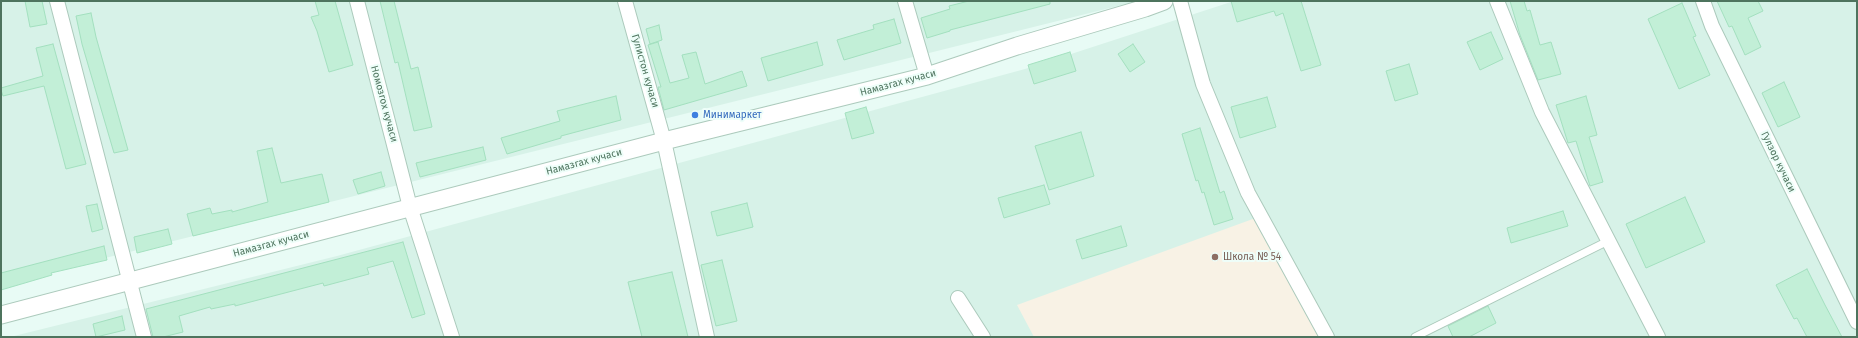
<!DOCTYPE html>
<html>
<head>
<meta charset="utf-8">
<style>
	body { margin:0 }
	#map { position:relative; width:1858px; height:338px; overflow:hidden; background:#e8fbf5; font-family:"Fira Sans",sans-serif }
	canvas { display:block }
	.frame { position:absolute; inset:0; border:2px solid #4e745e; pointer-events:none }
</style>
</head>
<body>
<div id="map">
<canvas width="1858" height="338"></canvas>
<div class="frame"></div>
</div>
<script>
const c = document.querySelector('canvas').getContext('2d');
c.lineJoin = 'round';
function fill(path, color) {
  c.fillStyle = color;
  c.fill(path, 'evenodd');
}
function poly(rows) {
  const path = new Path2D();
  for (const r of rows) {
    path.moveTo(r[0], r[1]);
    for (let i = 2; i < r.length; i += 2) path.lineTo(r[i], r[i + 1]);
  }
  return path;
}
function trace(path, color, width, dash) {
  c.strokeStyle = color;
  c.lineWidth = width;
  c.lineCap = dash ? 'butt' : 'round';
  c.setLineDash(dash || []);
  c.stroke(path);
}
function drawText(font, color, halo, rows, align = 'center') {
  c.font = font + ' "Fira Sans",sans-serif';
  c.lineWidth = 4;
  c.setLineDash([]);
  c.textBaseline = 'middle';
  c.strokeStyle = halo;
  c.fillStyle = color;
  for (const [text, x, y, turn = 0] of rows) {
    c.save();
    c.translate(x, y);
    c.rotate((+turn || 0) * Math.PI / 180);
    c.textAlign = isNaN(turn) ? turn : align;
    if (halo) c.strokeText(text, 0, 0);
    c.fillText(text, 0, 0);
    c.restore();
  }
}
const residential = poly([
	[1,1,1138,1,73,266,1,285],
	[1234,1,1857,1,1857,337,10,337,337,256,1025,69]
]);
const education = poly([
	[1261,216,1327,337,1034,337,1017,305]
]);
const building = poly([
	[25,1,42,1,47,24,30,27,25,1],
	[315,1,335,1,353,65,329,72,317,31,311,17,319,15,315,1],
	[380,1,394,1,411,69,418,67,432,127,414,131,398,62,395,63,380,1],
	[969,1,1050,1,1050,4,950,30,950,31,927,38,921,18,950,9,949,6,969,1],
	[1231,1,1301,1,1321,65,1301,71,1283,13,1276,16,1274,11,1237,22,1231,1],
	[1510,1,1524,1,1527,11,1530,10,1540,45,1551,42,1561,74,1538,80,1520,35,1510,1],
	[1717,1,1758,1,1763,11,1748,18,1761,47,1745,55,1732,26,1729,27,1717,1],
	[1682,3,1696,36,1693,37,1710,75,1679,89,1648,19,1682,3],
	[91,13,96,37,128,150,114,153,82,44,76,16,91,13],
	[894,19,901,43,844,60,837,40,874,29,873,25,894,19],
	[659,25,662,40,650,44,646,29,659,25],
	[1491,32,1503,59,1480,70,1467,42,1491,32],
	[658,42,670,83,689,78,682,55,696,52,705,84,742,71,747,86,664,110,658,87,661,87,648,45,658,42],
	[817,42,823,65,768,81,761,58,817,42],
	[53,44,86,164,66,169,44,86,3,96,1,90,1,88,43,76,36,48,53,44],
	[1133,44,1145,62,1130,72,1118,54,1133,44],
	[1070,52,1076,71,1034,84,1028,65,1070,52],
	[1409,64,1418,94,1395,101,1386,71,1409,64],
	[1784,82,1800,117,1778,127,1762,93,1784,82],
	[616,96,621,120,561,136,561,138,507,154,501,138,560,121,557,111,616,96],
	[1586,96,1597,135,1589,137,1603,182,1590,186,1576,141,1568,143,1556,105,1586,96],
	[1267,97,1276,127,1240,138,1231,107,1267,97],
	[866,107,874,133,852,139,845,113,866,107],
	[1200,128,1220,193,1224,191,1233,219,1214,225,1204,192,1202,193,1198,180,1196,181,1182,134,1200,128],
	[1081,132,1094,176,1049,190,1035,146,1081,132],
	[483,147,486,160,420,177,416,163,483,147],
	[272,148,281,183,322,174,329,202,193,236,187,214,210,208,212,214,232,210,232,212,268,202,257,151,272,148],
	[381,172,385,186,358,194,353,180,381,172],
	[1044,185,1050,204,1004,218,998,198,1044,185],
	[1685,197,1705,242,1646,268,1626,224,1685,197],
	[747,203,753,227,717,236,711,212,747,203],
	[97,204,103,229,92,232,86,206,97,204],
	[1563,211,1568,226,1511,243,1507,228,1563,211],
	[1121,226,1127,246,1082,259,1076,240,1121,226],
	[168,229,172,244,137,253,134,237,168,229],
	[403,242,425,314,412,318,393,261,367,268,369,274,324,286,323,283,235,306,235,304,211,309,210,307,179,316,183,332,163,337,153,337,146,309,403,242],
	[104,246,107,260,51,273,52,275,1,290,1,273,104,246],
	[722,260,737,321,716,326,701,265,722,260],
	[1807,269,1825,305,1842,337,1807,337,1797,318,1794,319,1776,285,1807,269],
	[672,272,688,337,642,337,628,282,672,272],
	[1488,306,1496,323,1469,337,1453,337,1448,326,1488,306],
	[122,316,125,330,96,337,93,324,122,316]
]);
const service = poly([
	[1415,337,1608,241]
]);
const minor = poly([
	[57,1,144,337],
	[357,1,410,207,452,337],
	[625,1,664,141,707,337],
	[905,1,927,76],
	[1180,1,1203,84,1248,193,1327,337],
	[1497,1,1542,112,1658,337],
	[1703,1,1712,26,1857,322],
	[958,298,983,337]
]);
const tertiary = poly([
	[1,315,664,141,927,76,1017,46,1145,8,1164,1]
]);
const markers = [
	[695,115,4,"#3f7fe0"],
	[1215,257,4,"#8d6e63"]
];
const streetNames = [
	["Гулистон кучаси",645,71,74],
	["Намазгах кучаси",898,83,-15],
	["Номозгох кучаси",384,104,75],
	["Намазгах кучаси",584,162,-15],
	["Гулзор кучаси",1778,162,64],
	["Намазгах кучаси",271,244,-15]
];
const shopNames = [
	["Минимаркет",703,115]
];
const educationNames = [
	["Школа № 54",1223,257]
];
fill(residential, '#d7f2e8');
fill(education, '#f8f2e5');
fill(building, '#c2efd7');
trace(building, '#a3e0bf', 1);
trace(service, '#accabc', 9);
trace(minor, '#accabc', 16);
trace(tertiary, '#accabc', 19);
trace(service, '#fff', 7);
trace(minor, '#fff', 14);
trace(tertiary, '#fff', 17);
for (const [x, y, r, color] of markers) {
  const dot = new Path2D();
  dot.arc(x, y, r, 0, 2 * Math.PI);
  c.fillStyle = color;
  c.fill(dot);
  trace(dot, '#eefef9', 1.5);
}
drawText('10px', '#4e745e', '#eefef9', streetNames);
drawText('10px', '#366cbe', '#eefef9', shopNames, 'left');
drawText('10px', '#785e54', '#eefef9', educationNames, 'left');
</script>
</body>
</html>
